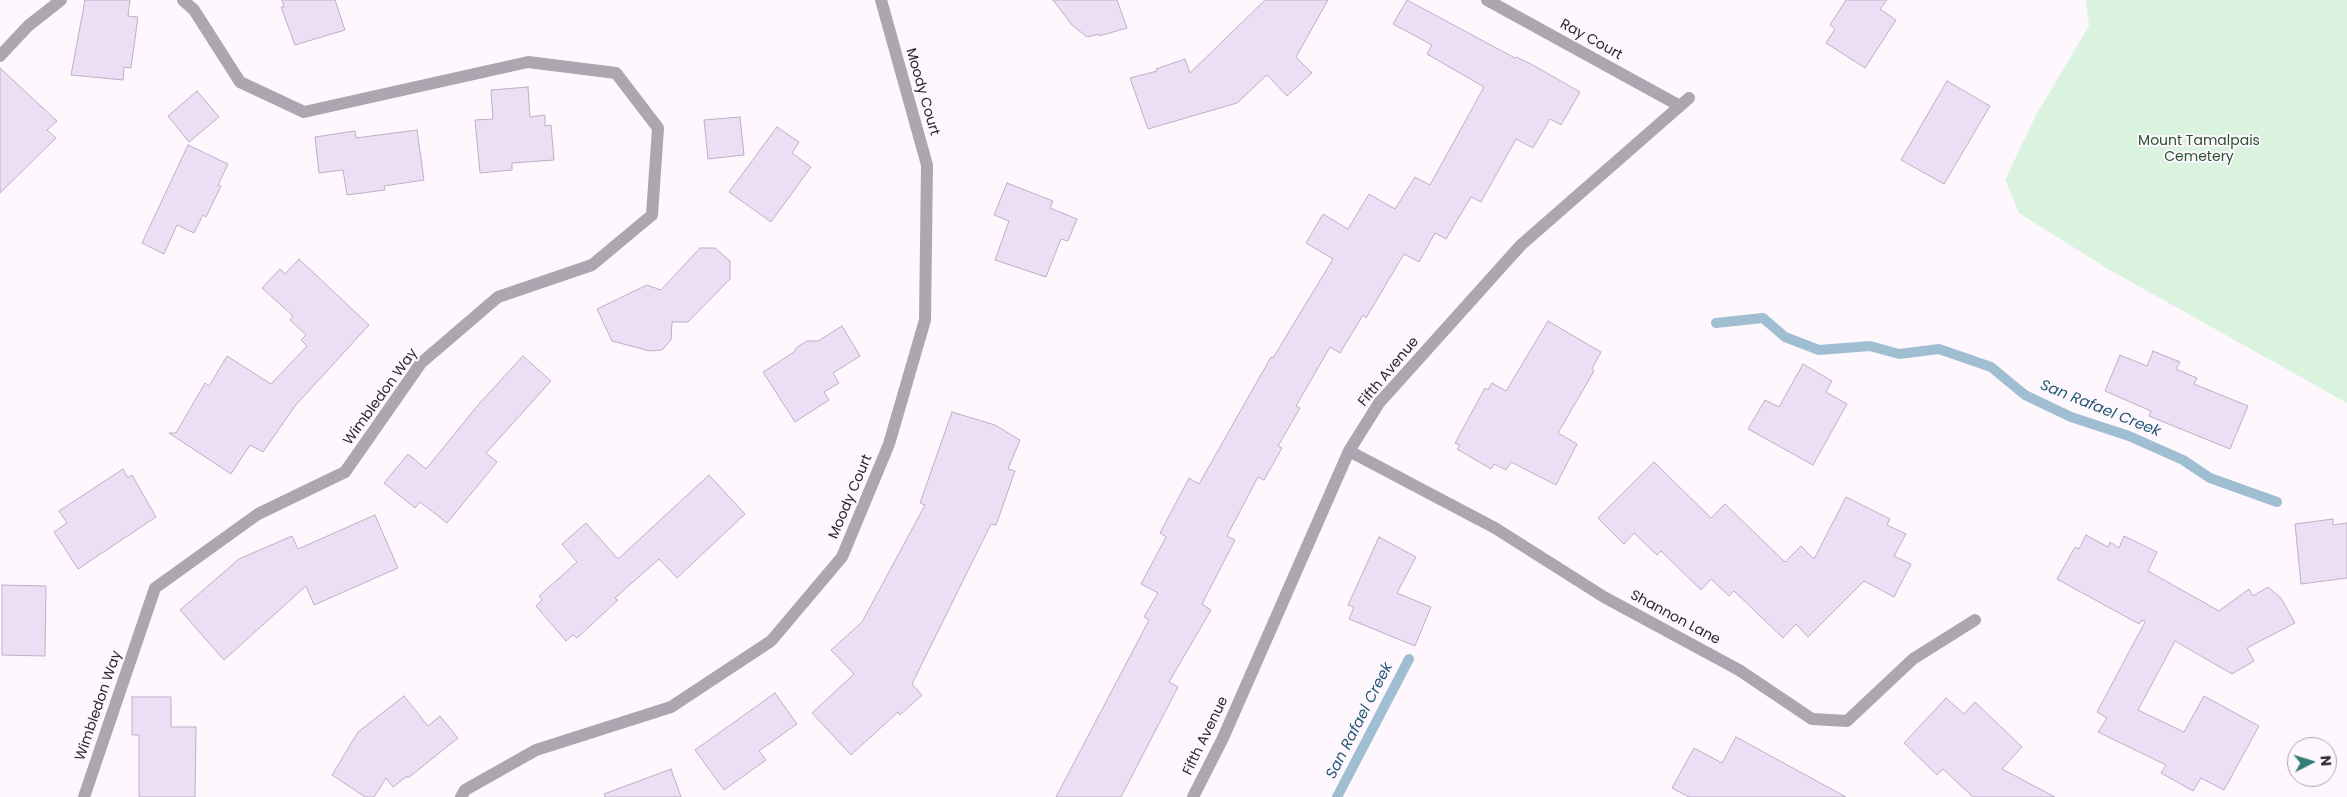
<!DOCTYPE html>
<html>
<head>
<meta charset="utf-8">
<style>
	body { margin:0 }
	#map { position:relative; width:2347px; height:797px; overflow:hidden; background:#fff7fe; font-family:Poppins,sans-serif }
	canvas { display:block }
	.north { position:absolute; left:2287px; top:737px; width:50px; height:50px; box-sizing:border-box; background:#fff7fe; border:1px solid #aba4ab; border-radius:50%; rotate:85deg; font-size:14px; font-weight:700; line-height:20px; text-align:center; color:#2e272e }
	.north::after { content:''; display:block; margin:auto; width:18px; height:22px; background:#337b75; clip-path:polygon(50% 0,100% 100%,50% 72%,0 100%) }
</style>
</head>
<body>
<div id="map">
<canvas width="2347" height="797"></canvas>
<div class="north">N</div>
</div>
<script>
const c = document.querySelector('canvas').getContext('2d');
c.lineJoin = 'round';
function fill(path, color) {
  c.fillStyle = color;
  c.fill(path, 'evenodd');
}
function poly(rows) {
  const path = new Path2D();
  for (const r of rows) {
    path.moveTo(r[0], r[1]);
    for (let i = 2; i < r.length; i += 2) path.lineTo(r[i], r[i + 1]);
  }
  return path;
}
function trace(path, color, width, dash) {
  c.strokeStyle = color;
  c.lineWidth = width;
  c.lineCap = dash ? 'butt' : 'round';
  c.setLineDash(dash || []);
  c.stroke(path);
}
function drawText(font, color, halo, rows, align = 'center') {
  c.font = font + ' Poppins,sans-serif';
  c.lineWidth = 4;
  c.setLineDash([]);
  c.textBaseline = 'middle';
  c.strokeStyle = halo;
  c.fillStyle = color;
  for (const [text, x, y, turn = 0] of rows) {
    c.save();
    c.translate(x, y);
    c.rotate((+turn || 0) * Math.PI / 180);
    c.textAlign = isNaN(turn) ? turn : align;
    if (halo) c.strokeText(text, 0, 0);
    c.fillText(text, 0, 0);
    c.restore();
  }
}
const green = poly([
	[2086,0,2347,0,2347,403,2108,269,2019,213,2005,180,2036,115,2089,26]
]);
const stream = poly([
	[1716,323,1763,318,1785,337,1819,350,1870,346,1899,354,1939,349,1991,367,2025,395,2071,417,2129,436,2183,460,2210,478,2277,502],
	[1337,797,1409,659]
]);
const building = poly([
	[85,0,130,0,128,16,138,17,131,68,124,67,123,80,71,75,85,0],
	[282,0,335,0,345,30,295,45,281,7,284,7,282,0],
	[1053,0,1117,0,1127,28,1099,36,1099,34,1087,37,1072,25,1053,0],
	[1265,0,1328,0,1296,57,1312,73,1287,96,1267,75,1237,103,1148,129,1130,78,1157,71,1156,69,1185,59,1190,73,1265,0],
	[1407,0,1515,58,1516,57,1531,64,1580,92,1561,125,1550,119,1533,148,1516,139,1481,202,1471,197,1446,239,1435,233,1419,262,1404,254,1366,318,1363,315,1340,353,1330,347,1296,406,1300,408,1278,446,1282,448,1264,480,1258,477,1227,536,1235,540,1202,604,1211,610,1169,682,1178,687,1121,797,1056,797,1149,620,1144,617,1158,593,1141,584,1166,537,1160,533,1189,478,1199,484,1271,357,1273,358,1333,259,1306,243,1323,214,1348,229,1369,194,1395,209,1415,177,1430,185,1484,87,1427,54,1432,45,1393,24,1407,0],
	[1846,0,1887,0,1880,9,1896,20,1865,68,1826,43,1835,29,1830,25,1846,0],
	[0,68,57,121,47,130,56,138,0,193,0,68],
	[1947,81,1990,106,1944,184,1901,160,1947,81],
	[528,87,530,117,545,115,545,126,551,125,554,160,512,163,512,170,480,173,475,120,493,119,491,90,528,87],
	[197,91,219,117,189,142,168,116,197,91],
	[740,117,744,155,708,159,704,120,740,117],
	[777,127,799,142,792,153,811,167,771,222,729,192,777,127],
	[417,130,424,180,384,186,385,190,347,195,343,170,319,173,315,137,355,131,356,138,417,130],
	[188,145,228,164,218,185,221,186,206,217,203,215,194,233,177,225,164,254,142,243,188,145],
	[1007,183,1053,201,1050,208,1077,219,1068,241,1061,239,1046,277,995,260,1009,221,994,215,1007,183],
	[700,248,715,248,730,261,730,279,688,322,672,322,671,340,662,350,650,351,612,341,597,309,647,285,661,290,700,248],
	[299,259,369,325,295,406,263,452,250,445,231,474,169,433,176,433,205,383,209,386,227,356,271,384,307,346,301,340,306,335,290,320,293,316,262,288,280,269,285,274,299,259],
	[1548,321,1601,352,1592,369,1594,371,1558,433,1577,444,1556,485,1511,462,1506,470,1494,464,1491,469,1457,449,1460,445,1455,443,1485,388,1488,390,1492,383,1506,391,1548,321],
	[842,326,860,356,833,373,839,383,824,392,829,400,795,422,763,372,794,352,796,348,807,341,818,341,842,326],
	[2153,351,2180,362,2176,369,2197,378,2194,384,2248,406,2230,449,2149,416,2151,411,2105,391,2120,355,2147,366,2153,351],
	[523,356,551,381,486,453,497,462,447,523,420,502,415,508,384,483,408,454,426,469,478,405,523,356],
	[1803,364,1832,381,1826,392,1847,404,1813,465,1748,429,1765,400,1779,407,1803,364],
	[952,412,995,425,1020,440,1008,469,1015,471,996,525,991,524,912,684,922,695,900,715,898,712,851,755,812,713,854,674,831,650,862,622,925,505,920,503,952,412],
	[1654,462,1711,518,1725,504,1785,562,1801,546,1814,559,1846,497,1890,519,1887,525,1906,534,1894,556,1911,564,1894,597,1864,581,1808,637,1796,624,1783,638,1734,591,1729,596,1711,579,1701,590,1661,551,1657,555,1634,533,1624,544,1598,518,1654,462],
	[123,469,128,478,132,475,156,517,78,569,54,532,67,523,59,511,123,469],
	[709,475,745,514,677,578,659,559,615,598,618,600,577,638,573,635,566,641,536,606,542,600,539,596,577,562,562,544,586,523,618,559,709,475],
	[375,515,398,568,314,605,306,586,224,660,180,610,239,559,292,536,298,549,375,515],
	[2333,519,2333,525,2347,523,2347,578,2301,584,2295,524,2333,519],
	[2086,535,2108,547,2110,542,2119,548,2124,536,2157,552,2148,571,2219,611,2249,589,2253,596,2268,587,2281,598,2295,623,2247,648,2254,661,2232,674,2175,641,2138,710,2184,732,2204,696,2259,726,2224,790,2201,778,2193,791,2161,773,2166,765,2098,732,2107,718,2097,712,2145,622,2142,620,2139,624,2057,579,2075,547,2079,549,2086,535],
	[1379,537,1416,557,1397,593,1431,607,1415,646,1349,619,1354,607,1348,605,1379,537],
	[2,585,46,586,45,656,2,655,2,585],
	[775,693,797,724,759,751,766,760,724,790,695,750,775,693],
	[404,696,428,726,440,716,458,738,408,778,407,776,393,787,386,778,374,797,365,797,332,775,358,732,404,696],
	[132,697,171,697,171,727,196,727,195,797,139,797,139,735,132,735,132,697],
	[1946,698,1964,714,1975,702,2022,747,2002,769,2055,797,1973,797,1943,769,1937,775,1904,743,1946,698],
	[1736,737,1846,797,1689,797,1672,788,1694,748,1722,763,1736,737],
	[671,769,681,797,605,797,604,794,671,769]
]);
const street = poly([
	[1487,0,1680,106],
	[0,56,28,26,61,0],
	[1349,451,1495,528,1604,597,1739,670,1812,719,1847,721,1913,659,1975,620],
	[84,797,155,588,258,514,345,472,421,363,498,297,592,265,652,215,658,128,616,73,528,62,304,112,240,82,194,10,183,0],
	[461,797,465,790,536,750,671,707,771,641,842,557,889,444,925,320,927,165,881,0],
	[1193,797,1223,738,1349,451,1379,403,1521,245,1689,98]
]);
const streetNames = [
	["Ray Court",1591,40,29],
	["Moody Court",922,92,74],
	["Fifth Avenue",1389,372,-50],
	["Wimbledon Way",381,397,-54],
	["Moody Court",851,497,-67],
	["Shannon Lane",1675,618,28],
	["Wimbledon Way",99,706,-71],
	["Fifth Avenue",1206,736,-64]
];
const parkNames = [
	["Mount Tamalpais",2199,141],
	["Cemetery",2199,157]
];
const waterNames = [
	["San Rafael Creek",2100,409,22],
	["San Rafael Creek",1360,721,-63]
];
fill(green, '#daf3de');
trace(stream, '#9fbed1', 10);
fill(building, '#eedef5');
trace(building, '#beafc4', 1);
trace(street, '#aba6b0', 12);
drawText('14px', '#2e272e', '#fff7fe', streetNames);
drawText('14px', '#275232', '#fff7fe', parkNames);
drawText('italic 15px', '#225874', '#fff7fe', waterNames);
</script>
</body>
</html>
